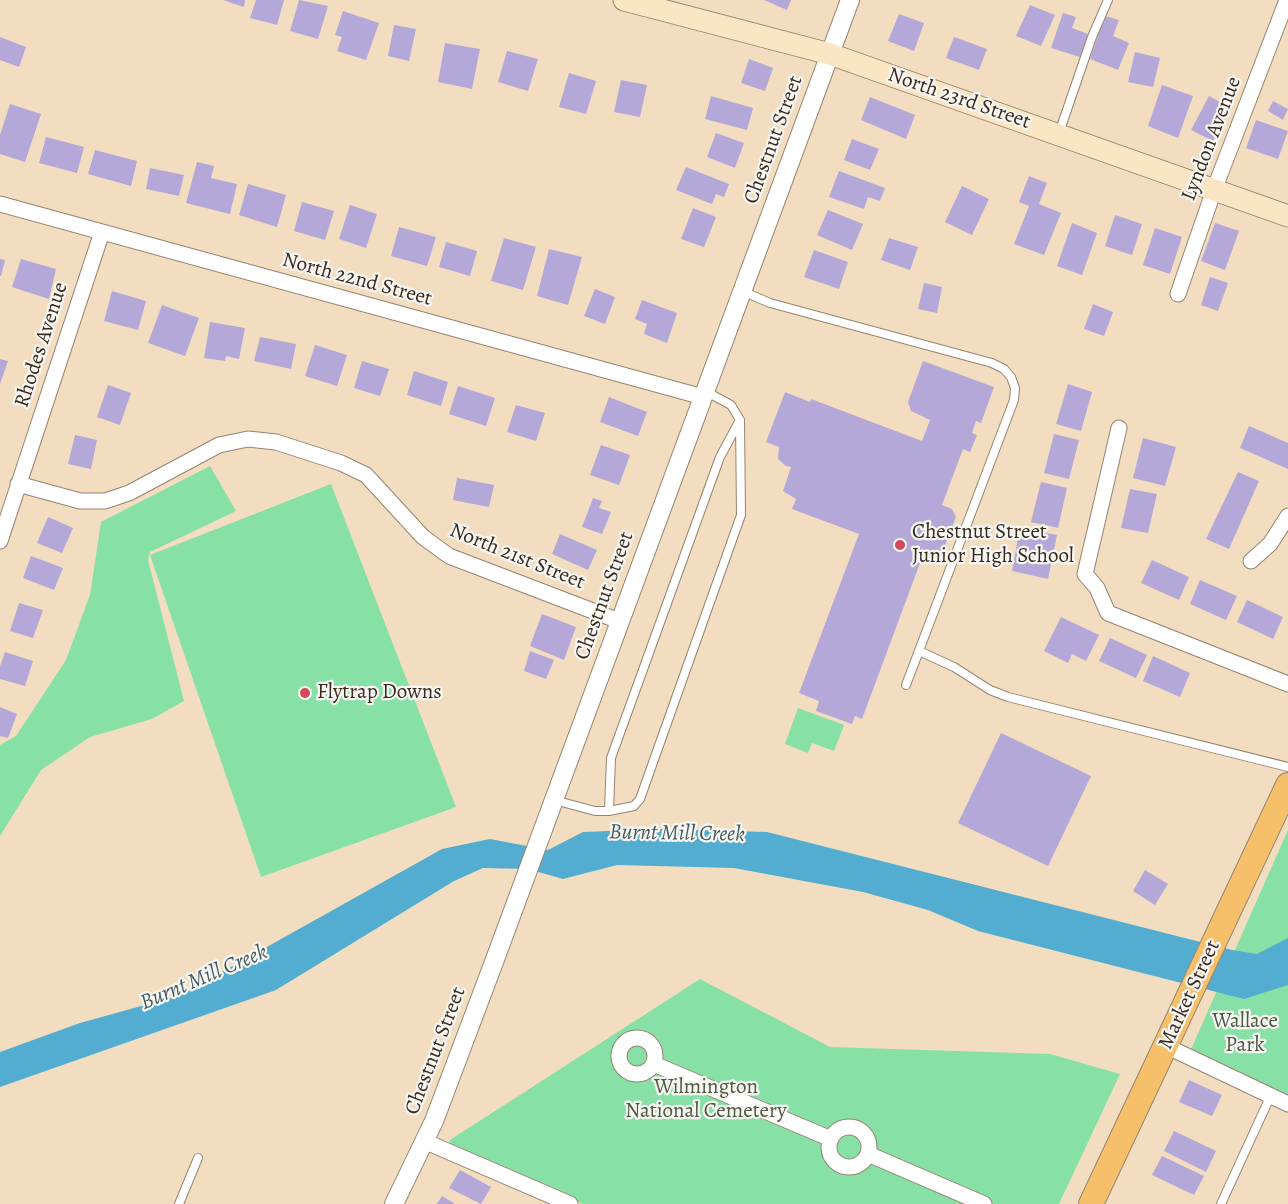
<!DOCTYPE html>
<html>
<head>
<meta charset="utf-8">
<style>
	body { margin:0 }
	canvas { display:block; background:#f2ddc0 }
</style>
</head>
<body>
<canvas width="1288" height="1204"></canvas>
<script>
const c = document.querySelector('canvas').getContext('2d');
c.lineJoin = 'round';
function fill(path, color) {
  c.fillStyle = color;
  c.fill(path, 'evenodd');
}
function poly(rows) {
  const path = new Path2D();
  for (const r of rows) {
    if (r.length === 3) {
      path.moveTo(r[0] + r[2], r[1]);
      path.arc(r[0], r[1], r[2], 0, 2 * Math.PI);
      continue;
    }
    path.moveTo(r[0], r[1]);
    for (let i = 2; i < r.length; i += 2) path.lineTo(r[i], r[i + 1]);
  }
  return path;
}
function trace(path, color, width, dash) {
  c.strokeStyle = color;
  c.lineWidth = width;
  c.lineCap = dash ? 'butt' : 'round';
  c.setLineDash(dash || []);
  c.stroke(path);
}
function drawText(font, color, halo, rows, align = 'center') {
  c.font = font + ' Alegreya,serif';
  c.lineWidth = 4.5;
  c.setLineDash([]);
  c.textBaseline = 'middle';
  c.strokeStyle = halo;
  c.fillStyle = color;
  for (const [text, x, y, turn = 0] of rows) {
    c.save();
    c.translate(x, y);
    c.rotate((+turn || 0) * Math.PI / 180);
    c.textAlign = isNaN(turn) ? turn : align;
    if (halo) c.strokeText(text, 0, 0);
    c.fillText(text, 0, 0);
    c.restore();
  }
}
const green = poly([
	[210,466,236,511,150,552,148,560,184,701,152,719,90,737,41,770,0,836,0,745,16,736,66,660,90,595,101,522],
	[331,484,456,807,261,877,150,555],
	[798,708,844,725,834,751,812,743,808,753,785,744],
	[1288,830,1288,1104,1188,1056],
	[700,979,830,1047,1050,1054,1120,1074,1059,1204,583,1204,449,1147,450,1140]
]);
const water = poly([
	[661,829,767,832,1232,950,1257,954,1288,938,1288,985,1244,999,978,931,928,910,863,892,734,868,617,865,563,879,528,869,483,868,454,881,276,990,0,1087,0,1052,80,1023,181,995,442,849,490,839,548,850,583,832]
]);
const building = poly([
	[223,0,245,0,244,7],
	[256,0,284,0,277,25,250,18],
	[299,0,328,6,318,39,290,31],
	[764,0,791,0,787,10],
	[1030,5,1055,15,1041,46,1016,36],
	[343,11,379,23,366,60,337,51,342,37,335,35],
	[1063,13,1076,17,1072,28,1088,34,1080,57,1051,48],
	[899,14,924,23,914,51,888,41],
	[1105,16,1119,20,1113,36,1129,43,1118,70,1090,59],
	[394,25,416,29,409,61,388,56],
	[0,37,26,47,19,67,0,60],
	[954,37,987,49,979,70,946,58],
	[445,43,480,49,472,89,438,82],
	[507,51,538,59,528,91,498,82],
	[1135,52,1160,58,1153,87,1128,82],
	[749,59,773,68,765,91,741,83],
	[569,73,596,81,586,114,559,107],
	[621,80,647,85,640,117,614,112],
	[1162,85,1193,96,1178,138,1148,126],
	[711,96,753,108,747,130,705,119],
	[1209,96,1231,108,1213,141,1191,130],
	[870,97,915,115,906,139,861,120],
	[1273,101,1288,109,1283,120,1268,111],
	[10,104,41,114,25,162,0,154,0,135],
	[1256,120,1288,131,1278,159,1246,148],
	[716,133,744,143,735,168,707,157],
	[46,137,84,147,77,173,39,163],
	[852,139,879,149,870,170,844,160],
	[95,150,137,161,131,186,88,174],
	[197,162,214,166,211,178,237,184,230,214,186,203],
	[686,167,729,184,724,197,716,194,712,204,676,190],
	[150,168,184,175,179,196,146,189],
	[839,171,885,188,880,201,868,197,864,209,829,197],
	[1029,176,1047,183,1039,204,1061,213,1044,255,1014,244,1029,206,1019,202],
	[248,184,286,195,277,227,239,215],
	[962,186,989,199,972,235,945,222],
	[302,202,334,211,325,240,294,231],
	[350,205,377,214,366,248,339,239],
	[693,208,716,217,704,247,681,239],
	[828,210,863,224,852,250,817,235],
	[1115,215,1142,224,1132,255,1105,246],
	[1072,223,1097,233,1082,275,1057,266],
	[1215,223,1239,231,1225,270,1201,261],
	[399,227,436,237,427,266,391,256],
	[1155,228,1182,237,1170,274,1143,265],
	[504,238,536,247,523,290,491,281],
	[889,238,918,247,910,270,881,260],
	[446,242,477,251,470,276,439,267],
	[549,249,582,257,568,305,537,296],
	[814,250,848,262,839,289,804,277],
	[0,259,5,260,1,276,0,276],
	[21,259,56,269,49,299,12,287],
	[1210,277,1228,283,1218,311,1201,305],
	[924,283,942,287,937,313,918,309],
	[595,289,615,297,605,324,584,316],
	[112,291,146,301,138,330,104,321],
	[642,300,677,313,667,343,644,334,647,324,635,319],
	[1093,304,1113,312,1104,336,1084,329],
	[162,305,199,318,185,356,148,343],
	[210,322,245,328,239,359,226,356,225,361,204,358],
	[260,337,296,344,291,369,254,361],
	[315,345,347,355,337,386,305,376],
	[0,359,8,361,0,384],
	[362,361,389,369,380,396,354,388],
	[923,361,994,387,981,423,976,421,972,433,977,435,970,452,963,449,942,505,952,509,956,517,939,561,923,555,862,719,855,716,852,724,816,711,819,701,799,693,859,534,792,509,796,499,783,491,791,467,786,466,778,459,779,447,766,442,785,392,810,402,811,399,922,441,930,420,911,411,908,402],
	[414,371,448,382,441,406,407,395],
	[1068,384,1092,392,1081,431,1056,424],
	[108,385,131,393,120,425,97,417],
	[458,386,495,398,486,426,449,414],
	[609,397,647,412,638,436,600,422],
	[516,405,545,413,536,441,507,432],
	[1249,426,1288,443,1288,469,1240,448],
	[1054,434,1079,440,1069,479,1044,473],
	[75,435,97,440,91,469,68,464],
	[1143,438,1176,447,1165,486,1133,478],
	[601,445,630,455,619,485,590,475],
	[1238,472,1259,481,1229,549,1206,539],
	[457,478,494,485,489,507,453,500],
	[1041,482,1067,488,1058,528,1031,522],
	[1130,489,1157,494,1148,533,1121,528],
	[593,498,602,501,599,508,611,512,602,534,582,527],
	[48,517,73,528,62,553,37,543],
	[1020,528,1057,535,1048,579,1012,571],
	[560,534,597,550,588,570,552,554],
	[31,556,63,568,54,590,23,578],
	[1152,560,1189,577,1179,600,1141,583],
	[1200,580,1237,596,1226,620,1190,604],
	[1247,600,1283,617,1273,639,1237,622],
	[19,603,43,610,33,638,10,631],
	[542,614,576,627,564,660,530,646],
	[1061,617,1099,635,1086,661,1072,654,1068,663,1044,651],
	[1110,638,1147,655,1136,678,1099,661],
	[530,651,554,660,546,679,524,671],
	[5,652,33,661,25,686,0,679,0,666],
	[1153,656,1190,673,1180,697,1143,681],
	[0,707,17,714,8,738,0,736],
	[1001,733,1091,776,1048,866,958,823],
	[1145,870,1168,884,1155,905,1133,891],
	[1189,1080,1222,1095,1212,1116,1179,1102],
	[1174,1131,1216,1151,1206,1172,1164,1151],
	[1162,1156,1204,1176,1194,1195,1152,1175],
	[460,1170,491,1187,481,1204,449,1188],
	[442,1196,455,1204,437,1204]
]);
const service = poly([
	[1059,133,1092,37,1108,0],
	[742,291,770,303,992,363,1004,369,1011,377,1015,388,1014,400,906,685],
	[919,651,954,667,990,690,1008,697,1288,767],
	[554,800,595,811,609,811,634,806,640,799,741,515,740,420,731,405,705,391],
	[609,811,611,758,720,457,740,420],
	[179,1204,198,1158],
	[1221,1204,1271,1095]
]);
const minor = poly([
	[0,204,703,397],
	[1178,294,1214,190,1287,0],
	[1119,428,1085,574,1097,588,1108,613,1288,684],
	[18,484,80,501,105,501,129,493,219,445,248,439,276,442,341,463,366,475,423,537,449,556,619,621],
	[0,541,102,232],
	[1251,561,1270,544,1288,516],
	[637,1056,18],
	[1166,1046,1288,1104],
	[654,1064,831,1139],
	[849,1147,20],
	[424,1141,570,1204],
	[868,1154,984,1204]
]);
const tertiary = poly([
	[394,1204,434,1121,494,962,850,0]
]);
const secondary = poly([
	[624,0,830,54,1288,216]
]);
const primary = poly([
	[1091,1204,1288,785]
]);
const markers = [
	[900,545,6,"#d1495b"],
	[305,693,6,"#d1495b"]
];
const streetNames = [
	["North 23rd Street",959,99,19],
	["Lyndon Avenue",1212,139,-69],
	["Chestnut Street",774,140,-70],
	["North 22nd Street",357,280,15],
	["Rhodes Avenue",42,345,-72],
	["North 21st Street",517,557,22],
	["Chestnut Street",605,596,-70],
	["Market Street",1190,995,-65],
	["Chestnut Street",436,1051,-69]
];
const poiNames = [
	["Chestnut Street",912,533],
	["Junior High School",912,557],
	["Flytrap Downs",317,693]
];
const parkNames = [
	["Wallace",1245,1022],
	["Park",1245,1046],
	["Wilmington",706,1088],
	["National Cemetery",706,1112]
];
const waterNames = [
	["Burnt Mill Creek",677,834,1],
	["Burnt Mill Creek",204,978,-23]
];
fill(green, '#87e0a5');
fill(water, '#52add0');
fill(building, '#b4a8d8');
trace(service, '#96846f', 10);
trace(minor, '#96846f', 17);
trace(tertiary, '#96846f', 20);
trace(secondary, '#96846f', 23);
trace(primary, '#96846f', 26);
trace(service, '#fff', 8);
trace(minor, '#fff', 15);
trace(tertiary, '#fff', 18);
trace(secondary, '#fbe6c4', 21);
trace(primary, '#f6c06b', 24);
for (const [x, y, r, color] of markers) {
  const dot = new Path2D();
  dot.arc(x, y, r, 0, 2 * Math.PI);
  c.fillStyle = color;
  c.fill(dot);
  trace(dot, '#f6f6f2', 2);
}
drawText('21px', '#3b2a1e', '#f6f6f2', streetNames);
drawText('21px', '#3b2a1e', '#f6f6f2', poiNames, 'left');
drawText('21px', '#4e5840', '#f6f6f2', parkNames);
drawText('italic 22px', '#43585c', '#f6f6f2', waterNames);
</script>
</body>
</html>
